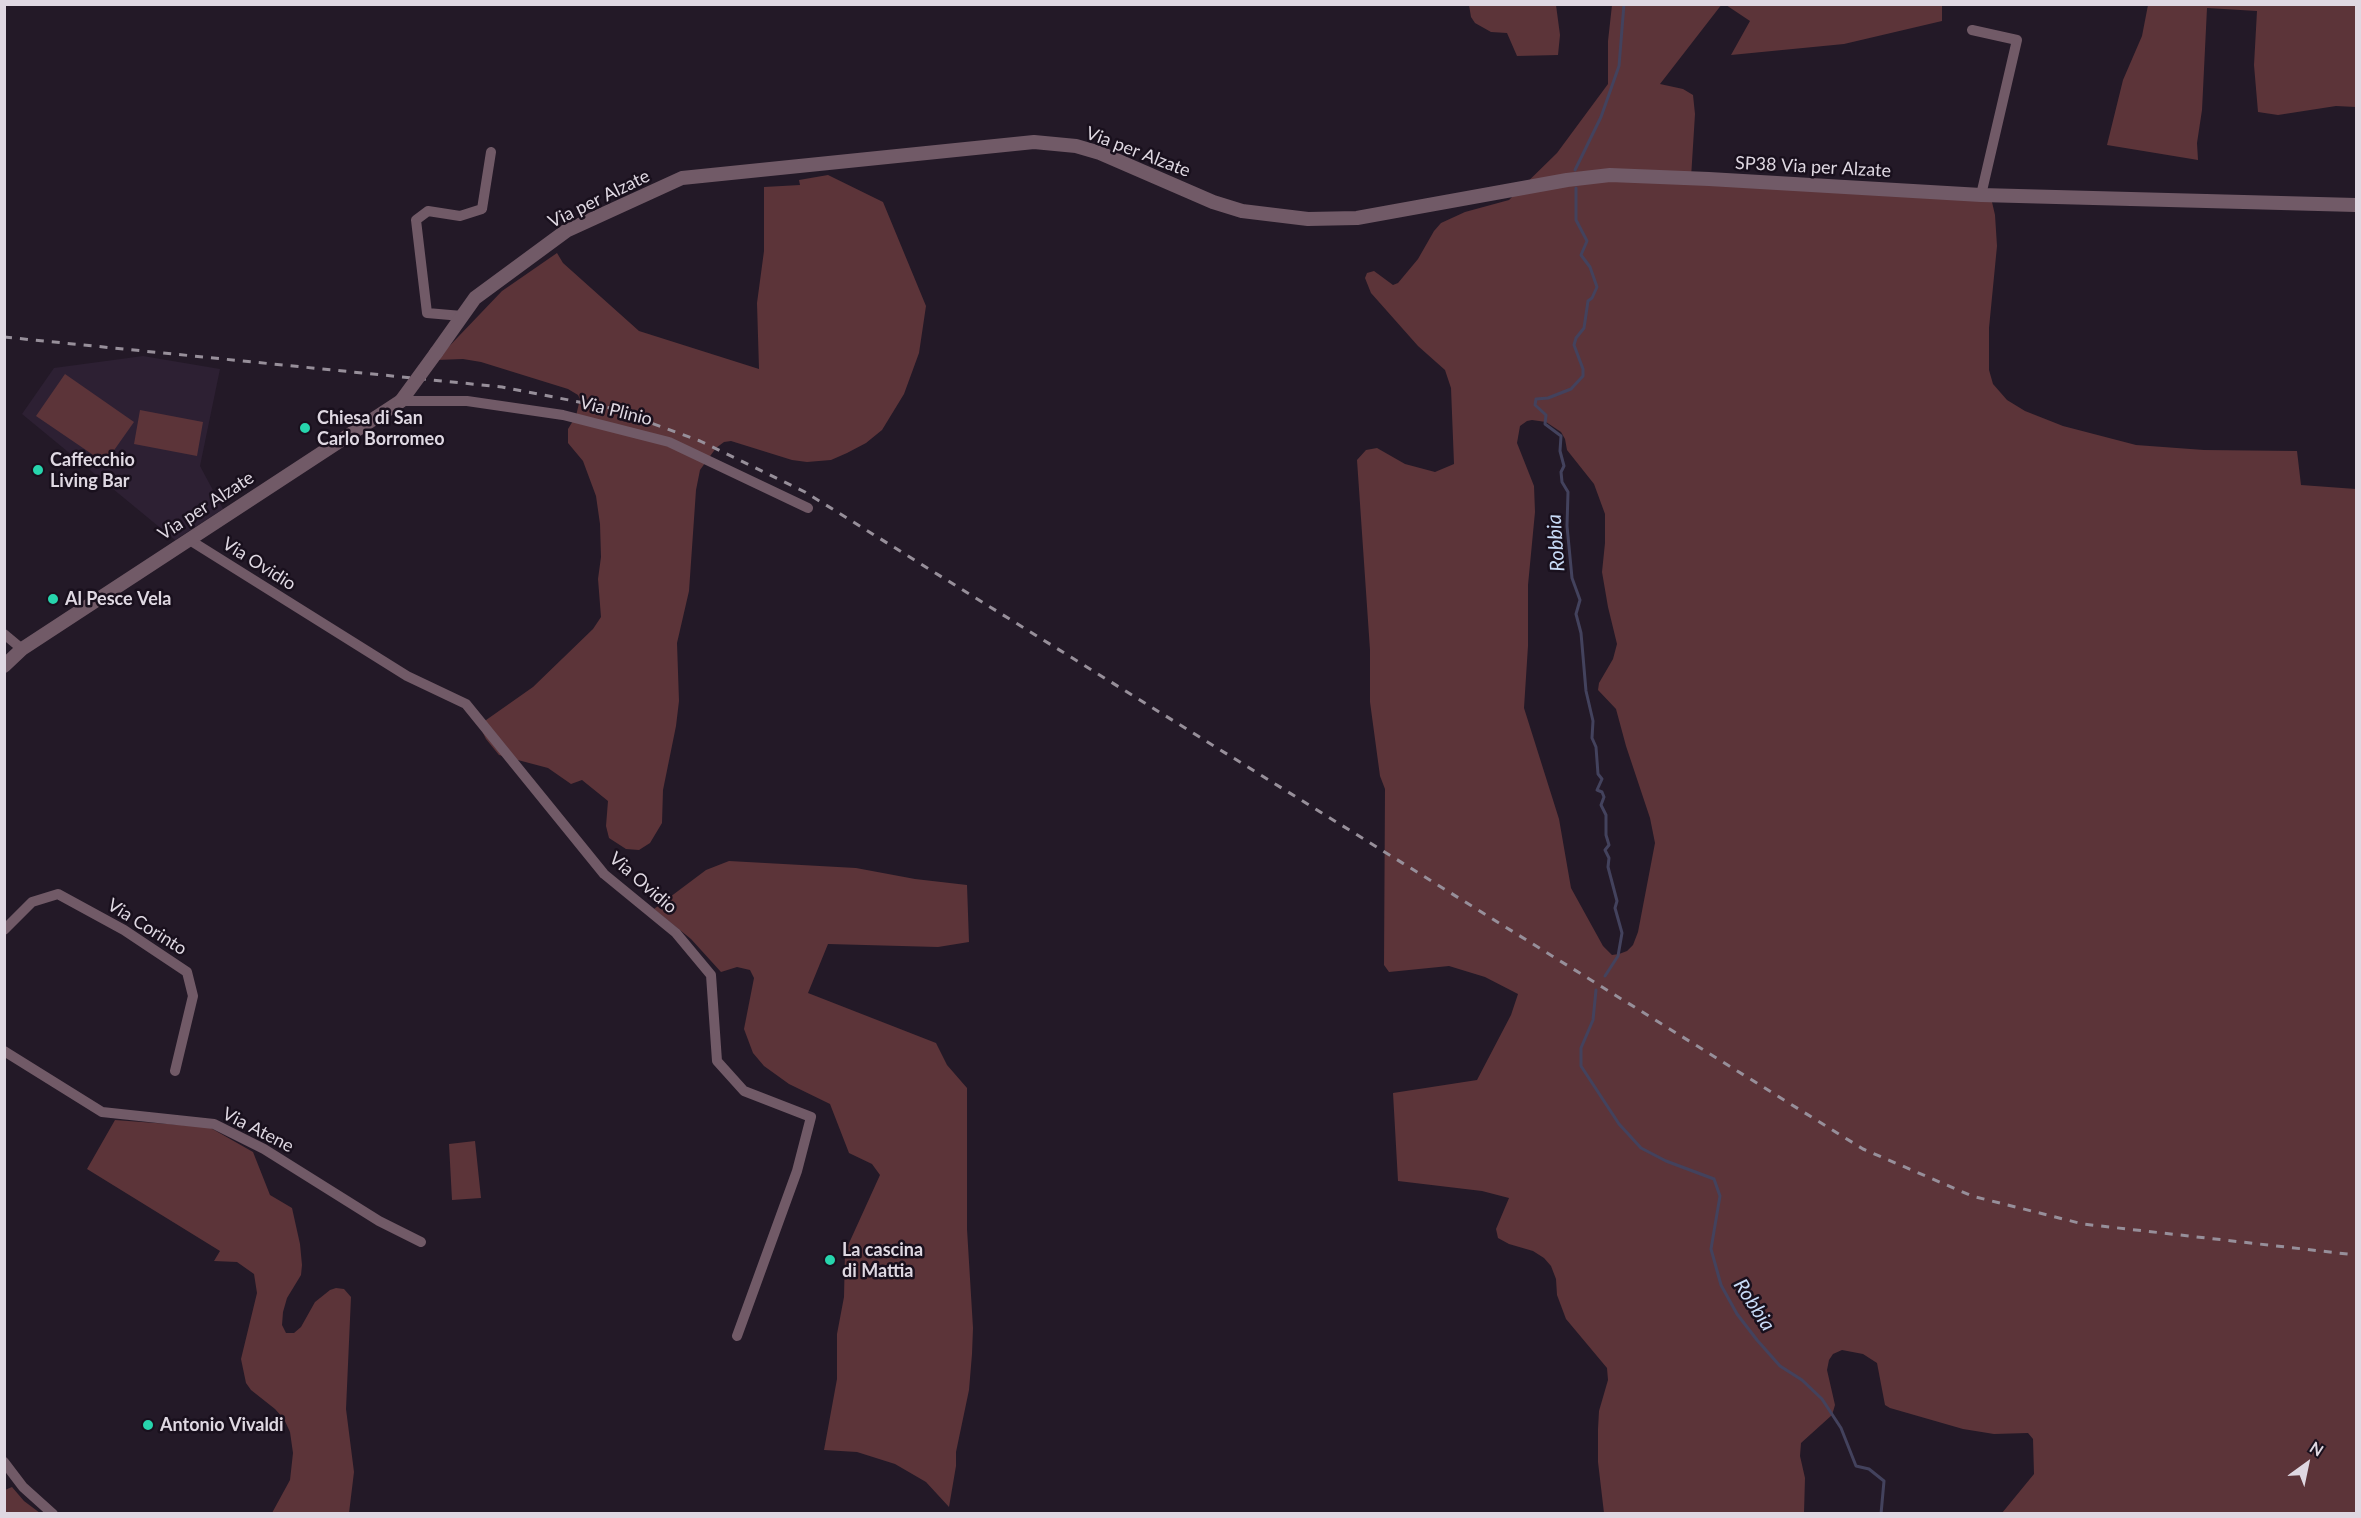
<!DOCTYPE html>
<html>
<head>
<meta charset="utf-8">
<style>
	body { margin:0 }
	#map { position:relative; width:2361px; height:1518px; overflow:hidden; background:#231927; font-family:Lato,sans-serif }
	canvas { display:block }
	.frame { position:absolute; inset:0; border:6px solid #dfd8e2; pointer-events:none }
	.north { position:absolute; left:2277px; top:1434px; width:60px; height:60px; -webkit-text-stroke:4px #19101d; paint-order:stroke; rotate:33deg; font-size:16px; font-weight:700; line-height:24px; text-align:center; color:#dfd8e2 }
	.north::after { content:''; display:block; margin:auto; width:21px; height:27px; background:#dfd8e2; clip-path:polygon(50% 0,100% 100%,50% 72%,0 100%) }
</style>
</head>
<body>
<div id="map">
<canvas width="2361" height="1518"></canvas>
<div class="frame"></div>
<div class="north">N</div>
</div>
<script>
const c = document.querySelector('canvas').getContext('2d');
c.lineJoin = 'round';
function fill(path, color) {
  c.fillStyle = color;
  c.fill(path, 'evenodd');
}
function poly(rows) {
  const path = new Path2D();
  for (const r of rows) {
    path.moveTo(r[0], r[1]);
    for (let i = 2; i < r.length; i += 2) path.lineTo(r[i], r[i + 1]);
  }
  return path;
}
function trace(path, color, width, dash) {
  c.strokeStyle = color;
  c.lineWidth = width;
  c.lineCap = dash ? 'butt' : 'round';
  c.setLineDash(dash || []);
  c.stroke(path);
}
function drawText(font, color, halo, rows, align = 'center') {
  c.font = font + ' Lato,sans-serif';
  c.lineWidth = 5;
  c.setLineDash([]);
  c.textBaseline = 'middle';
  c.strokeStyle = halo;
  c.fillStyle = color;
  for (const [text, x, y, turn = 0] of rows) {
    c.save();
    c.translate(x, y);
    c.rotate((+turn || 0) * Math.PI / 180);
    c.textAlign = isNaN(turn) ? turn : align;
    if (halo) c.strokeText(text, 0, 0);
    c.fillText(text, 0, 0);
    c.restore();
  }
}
const built = poly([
	[143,356,220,369,200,466,223,509,175,540,22,414,54,368]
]);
const green = poly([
	[1722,4,1660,84,1683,89,1693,95,1695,114,1691,178,1989,189,1995,215,1997,246,1989,328,1989,370,1993,384,2007,400,2025,411,2063,426,2136,445,2204,450,2297,451,2301,485,2356,489,2356,1513,2002,1513,2034,1474,2033,1439,2028,1433,1994,1434,1963,1429,1890,1408,1885,1405,1877,1363,1863,1354,1842,1350,1833,1354,1829,1360,1827,1370,1835,1405,1832,1415,1801,1443,1800,1456,1805,1478,1804,1513,1604,1513,1598,1462,1598,1429,1599,1411,1608,1380,1607,1368,1566,1319,1557,1295,1556,1279,1551,1266,1544,1258,1533,1251,1509,1244,1498,1238,1496,1229,1509,1198,1482,1191,1398,1181,1393,1093,1477,1080,1511,1015,1518,994,1485,977,1449,966,1389,972,1384,965,1385,789,1380,776,1370,702,1370,650,1357,460,1366,450,1377,448,1405,464,1435,472,1454,464,1451,388,1445,370,1418,346,1371,293,1365,278,1367,273,1374,271,1393,285,1398,283,1418,259,1434,231,1441,223,1465,212,1509,200,1557,153,1608,84,1608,41,1612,5],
	[1532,420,1546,422,1561,432,1565,439,1567,450,1594,484,1605,514,1605,543,1602,572,1608,607,1617,644,1613,659,1599,683,1598,690,1616,709,1626,746,1650,818,1655,843,1638,932,1633,945,1627,951,1619,954,1612,955,1603,946,1571,888,1559,819,1524,708,1528,646,1528,585,1535,512,1534,486,1517,443,1520,426,1527,421],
	[1469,5,1556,5,1560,35,1558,55,1517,56,1507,33,1491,32,1475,23,1471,17],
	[1726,5,1942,5,1942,21,1844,44,1731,55,1750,21],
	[2148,5,2356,5,2356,107,2336,106,2278,115,2258,112,2254,65,2257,11,2207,8,2202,110,2197,143,2198,160,2107,145,2123,80,2142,36],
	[828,175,883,202,926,306,919,353,904,394,882,430,866,443,847,453,831,460,807,462,792,460,731,441,724,442,716,448,700,470,696,490,689,591,677,643,679,701,676,726,663,790,662,823,650,843,639,850,626,849,609,838,606,826,608,801,582,780,571,784,548,768,499,755,486,739,479,725,533,687,593,629,601,617,598,579,601,557,600,524,596,496,583,461,568,443,568,429,576,416,580,399,578,395,568,389,481,362,463,359,436,360,502,291,557,253,563,263,639,331,759,369,757,303,764,251,764,187,800,185,799,180],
	[65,374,134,422,105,463,36,416],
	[140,410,203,422,197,456,134,444],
	[729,861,856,868,915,879,967,885,969,942,938,947,828,944,808,993,936,1043,947,1065,967,1088,967,1229,973,1328,972,1354,969,1390,956,1452,956,1466,949,1507,926,1482,895,1464,857,1452,824,1450,837,1379,837,1334,844,1297,845,1252,880,1175,872,1164,849,1153,830,1104,789,1084,764,1066,753,1053,744,1029,754,978,750,970,737,967,721,972,691,939,654,909,706,870],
	[115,1120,209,1127,253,1152,270,1195,292,1208,300,1244,302,1265,301,1275,287,1298,283,1312,282,1325,286,1333,294,1333,301,1327,315,1302,330,1290,336,1288,344,1289,351,1297,346,1409,354,1472,349,1513,272,1513,290,1480,293,1453,290,1432,284,1419,275,1409,251,1390,246,1383,241,1359,257,1293,254,1274,237,1262,214,1261,220,1251,87,1169],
	[475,1141,481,1198,452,1200,449,1144],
	[12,1487,24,1501,40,1513,5,1513,5,1490]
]);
const stream = poly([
	[1575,170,1601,117,1619,66,1624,4],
	[1576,188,1576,220,1587,241,1581,255,1590,267,1597,287,1592,298,1588,301,1584,328,1576,338,1574,345,1583,369,1583,376,1571,389,1548,398,1536,399,1535,405,1546,415,1545,424,1561,436,1560,451,1564,466,1561,472,1562,482,1568,492,1567,526,1572,578,1580,600,1576,614,1581,633,1586,691,1593,721,1592,738,1596,747,1598,774,1602,779,1597,790,1602,792,1604,797,1601,805,1606,815,1606,835,1609,845,1605,850,1609,858,1608,867,1617,901,1615,908,1622,933,1618,956,1605,976],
	[1596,990,1593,1020,1581,1048,1581,1066,1619,1124,1641,1148,1666,1161,1714,1179,1720,1196,1711,1249,1721,1285,1737,1314,1757,1340,1780,1366,1802,1380,1822,1399,1841,1428,1856,1466,1869,1469,1884,1481,1881,1514]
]);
const minor = poly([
	[1972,30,2017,40,1981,195],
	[462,316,427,313,416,220,428,211,460,216,482,209,491,152],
	[401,401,467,401,563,415,669,442,808,508],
	[188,539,407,676,466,704,604,874,676,933,711,975,717,1061,744,1091,811,1117,797,1171,737,1336],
	[4,634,22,649],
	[4,930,32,902,58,894,124,930,187,972,193,996,175,1071],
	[4,1051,102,1112,214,1124,264,1149,379,1221,421,1242],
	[4,1462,23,1487,53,1514]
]);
const tertiary = poly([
	[436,353,475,298,566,231,682,178,1034,142,1076,146,1100,153,1213,202,1242,211,1308,219,1357,218,1567,180,1610,175,1709,179,1981,195,2356,205],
	[4,666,22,649,401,401]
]);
const rail = poly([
	[4,337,502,387,610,408,700,441,805,492,1863,1149,1972,1196,2083,1224,2356,1255]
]);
const tertiaryBridge = poly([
	[401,401,436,353]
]);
const markers = [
	[305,428,6,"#27d5ad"],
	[38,470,6,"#27d5ad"],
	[53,599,6,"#27d5ad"],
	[830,1260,6,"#27d5ad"],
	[148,1425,6,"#27d5ad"]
];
const streetNames = [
	["Via per Alzate",1138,152,21],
	["SP38 Via per Alzate",1813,167,3],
	["Via per Alzate",599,199,-26],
	["Via Plinio",616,411,14],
	["Via per Alzate",206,506,-33],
	["Via Ovidio",259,564,32],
	["Via Ovidio",643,883,41],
	["Via Corinto",147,927,32],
	["Via Atene",258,1130,27]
];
const poiNames = [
	["Chiesa di San",317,418],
	["Carlo Borromeo",317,439],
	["Caffecchio",50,460],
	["Living Bar",50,481],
	["Al Pesce Vela",65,599],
	["La cascina",842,1250],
	["di Mattia",842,1271],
	["Antonio Vivaldi",160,1425]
];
const waterNames = [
	["Robbia",1556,543,-94],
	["Robbia",1754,1305,57]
];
fill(built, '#2d2033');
fill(green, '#5c3439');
trace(stream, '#43425d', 3);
trace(minor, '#715a67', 10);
trace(tertiary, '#715a67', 14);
trace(rail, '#978f9a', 3, [8, 8]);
trace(tertiaryBridge, '#715a67', 14);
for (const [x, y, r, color] of markers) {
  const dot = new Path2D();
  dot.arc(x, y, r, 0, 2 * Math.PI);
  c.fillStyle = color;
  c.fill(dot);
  trace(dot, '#19101d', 2);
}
drawText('18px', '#dfd8e2', '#19101d', streetNames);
drawText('bold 18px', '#dfd8e2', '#19101d', poiNames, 'left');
drawText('italic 20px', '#c8dbf7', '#19101d', waterNames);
</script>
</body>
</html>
